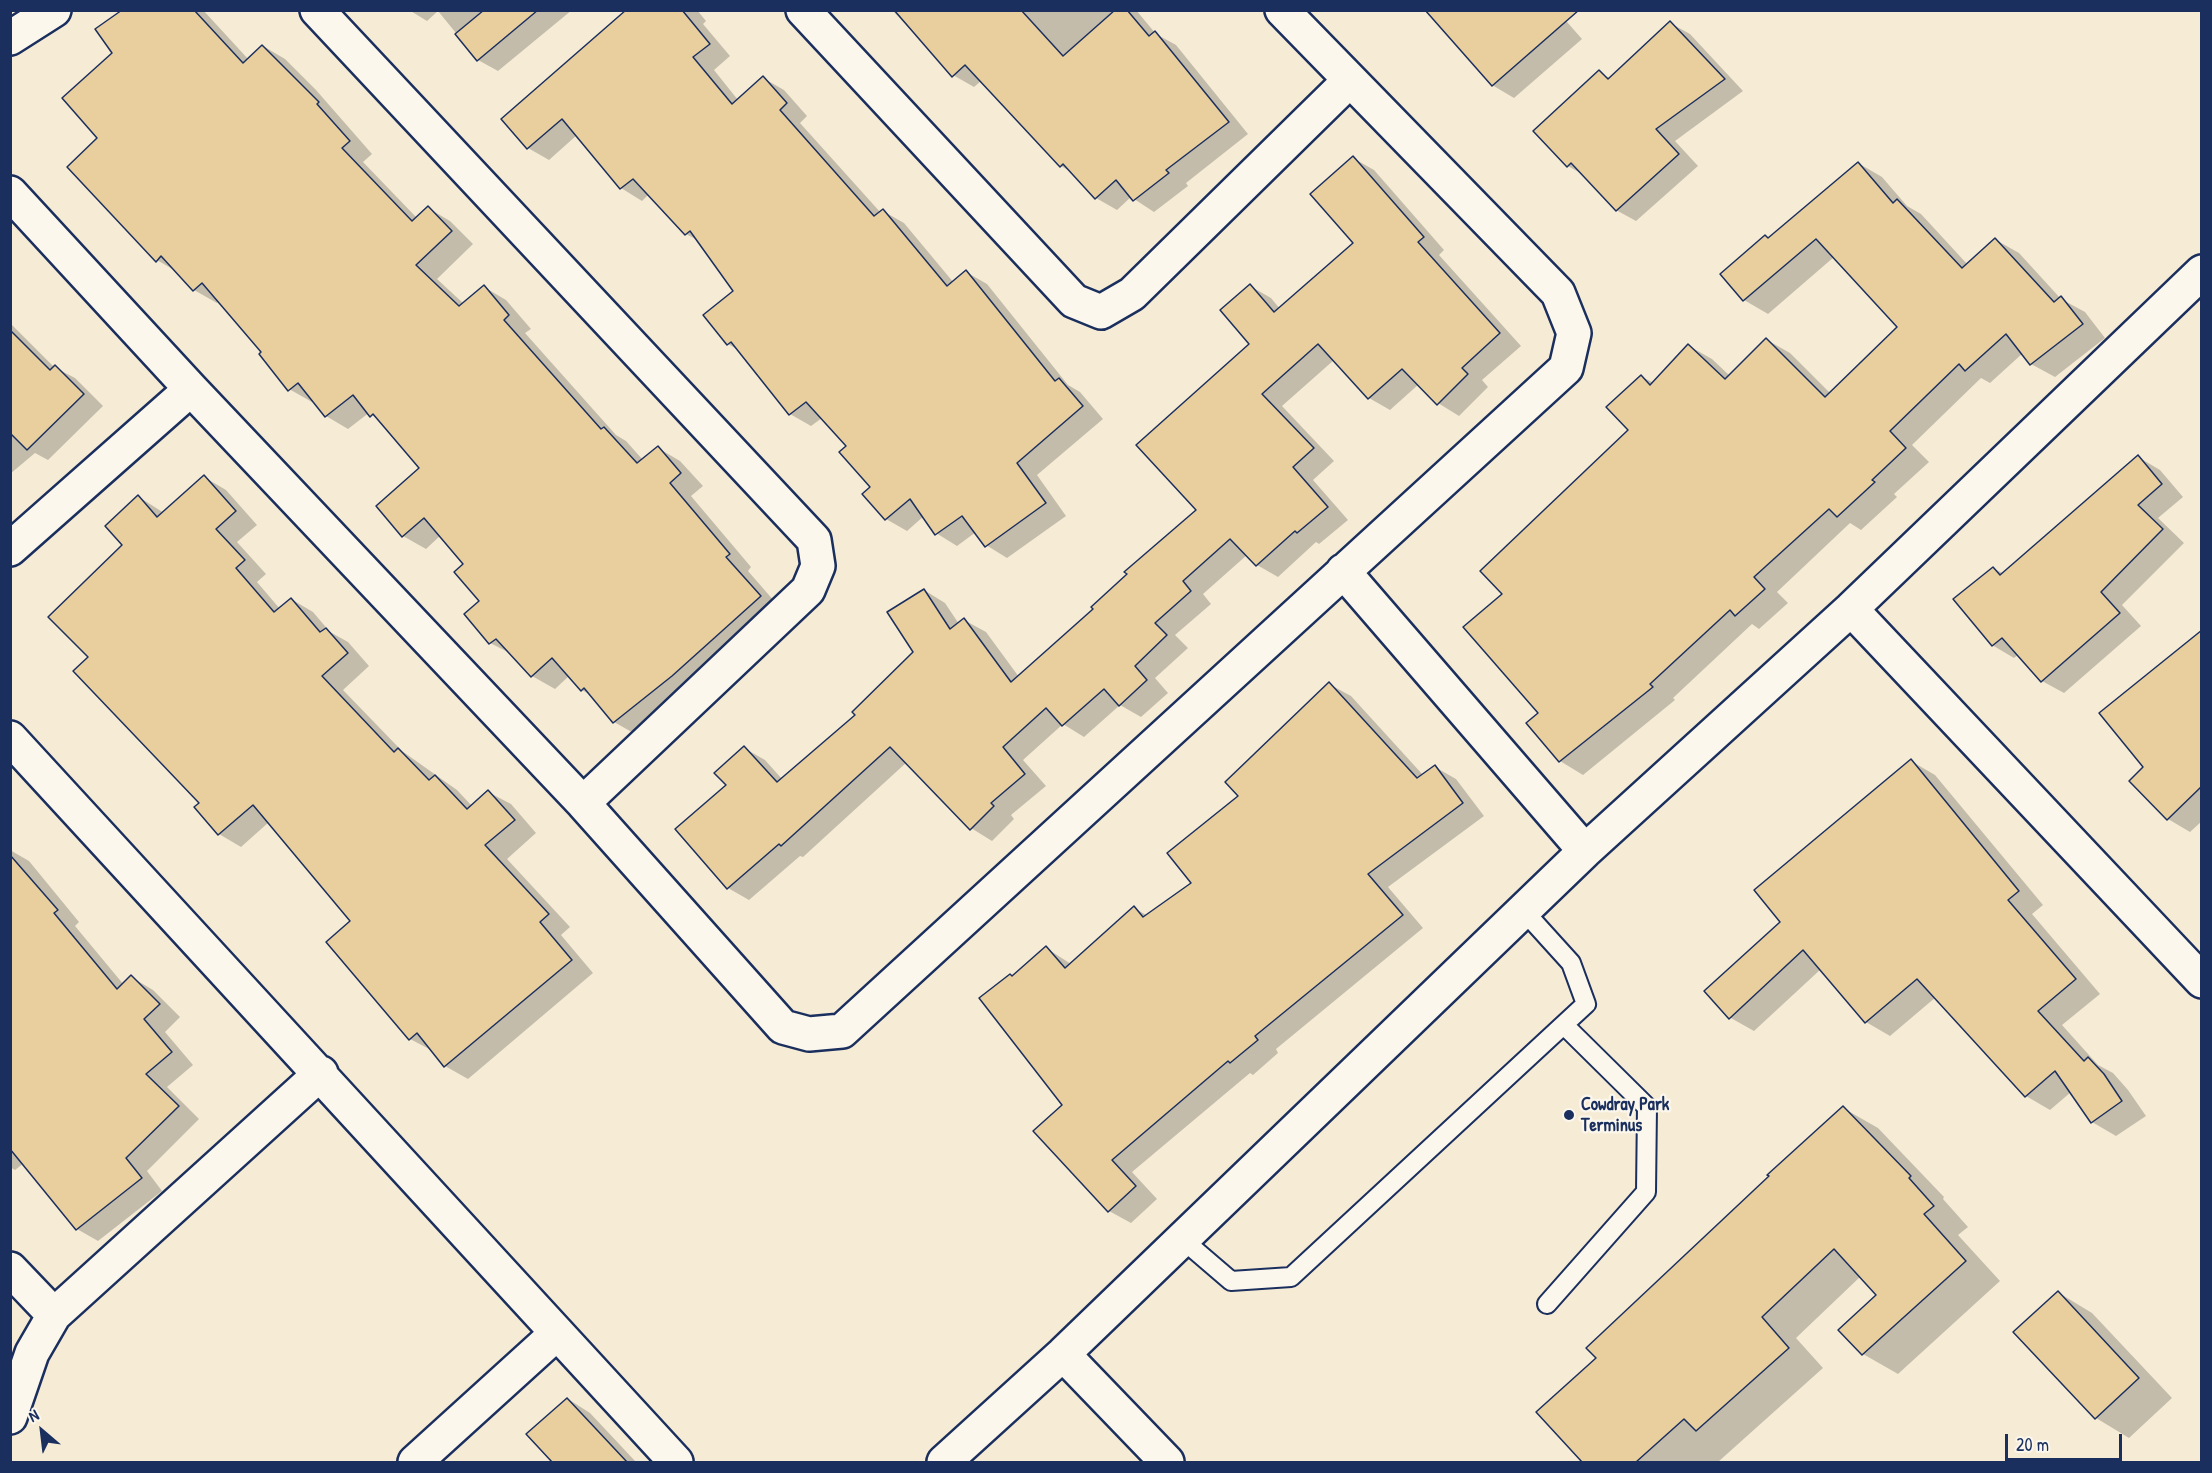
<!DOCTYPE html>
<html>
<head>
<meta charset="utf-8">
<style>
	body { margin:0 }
	#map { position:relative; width:2212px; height:1473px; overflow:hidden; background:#f6ebd5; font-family:"Patrick Hand",sans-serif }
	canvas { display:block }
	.frame { position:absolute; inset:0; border:12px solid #1b2f5e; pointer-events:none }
	.north { position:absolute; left:12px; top:1401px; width:60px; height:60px; -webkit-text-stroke:4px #fbf7ec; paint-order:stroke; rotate:332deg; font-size:16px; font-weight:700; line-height:24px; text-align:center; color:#1b2f5e }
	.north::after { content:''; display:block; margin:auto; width:21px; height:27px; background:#1b2f5e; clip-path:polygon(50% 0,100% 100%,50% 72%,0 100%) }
	.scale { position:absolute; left:2005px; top:1434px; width:117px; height:27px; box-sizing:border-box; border:3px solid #1b2f5e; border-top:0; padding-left:8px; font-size:18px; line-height:21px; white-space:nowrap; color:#1b2f5e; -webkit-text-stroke:4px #fbf7ec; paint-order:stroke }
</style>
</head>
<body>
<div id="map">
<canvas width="2212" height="1473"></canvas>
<div class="frame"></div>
<div class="north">N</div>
<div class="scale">20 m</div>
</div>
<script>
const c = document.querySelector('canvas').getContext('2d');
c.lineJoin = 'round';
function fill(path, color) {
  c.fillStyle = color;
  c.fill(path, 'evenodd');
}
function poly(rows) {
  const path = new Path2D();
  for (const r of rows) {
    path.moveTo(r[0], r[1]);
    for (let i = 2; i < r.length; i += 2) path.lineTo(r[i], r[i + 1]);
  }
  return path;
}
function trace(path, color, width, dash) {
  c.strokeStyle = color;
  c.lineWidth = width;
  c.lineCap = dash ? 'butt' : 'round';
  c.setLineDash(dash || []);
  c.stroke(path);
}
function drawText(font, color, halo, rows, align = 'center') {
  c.font = font + ' "Patrick Hand",sans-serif';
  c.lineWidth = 4.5;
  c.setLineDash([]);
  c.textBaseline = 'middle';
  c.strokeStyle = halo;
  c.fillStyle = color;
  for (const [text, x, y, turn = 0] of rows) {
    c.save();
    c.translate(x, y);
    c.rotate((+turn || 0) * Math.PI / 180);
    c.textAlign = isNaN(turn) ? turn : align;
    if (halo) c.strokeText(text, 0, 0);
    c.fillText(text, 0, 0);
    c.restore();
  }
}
const shadow = poly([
	[158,10,203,10,249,60,263,46,285,59,316,90,372,154,363,162,417,218,428,208,450,221,473,244,437,279,464,304,484,287,506,300,531,329,525,333,616,435,626,441,643,460,658,448,680,461,703,486,691,496,751,567,748,571,782,610,637,735,614,722,594,697,582,690,569,676,555,689,532,676,514,655,490,643,466,614,481,601,465,564,441,535,426,549,403,536,421,468,370,412,348,429,326,416,314,401,312,402,289,389,264,352,219,301,217,303,194,290,179,273,157,260,99,138],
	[409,10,572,10,498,71,478,60,438,11,427,21],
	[628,10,697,10,706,21,703,24,730,56,714,70,738,100,763,78,784,90,807,116,800,123,881,213,883,211,904,223,954,283,966,272,987,284,1068,385,1080,392,1103,419,1037,475,1066,516,1007,558,986,545,976,532,957,546,936,533,924,516,907,531,886,519,872,487,848,446,822,418,811,426,790,414,742,352,728,344,735,292,699,241,686,234,649,194,642,201,621,188,577,135,549,160,528,148],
	[892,10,1136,10,1156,34,1176,45,1248,134,1186,183,1188,186,1154,212,1131,197,1117,210,1096,198,1075,174,1061,166,981,81,974,87,953,75],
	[1424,10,1564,10,1560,14,1582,39,1514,98,1492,85],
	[1670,23,1690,34,1743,91,1675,141,1698,166,1636,221,1616,210,1584,175,1568,166,1599,72,1611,79],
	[1353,158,1374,170,1444,250,1439,255,1521,346,1482,380,1488,387,1459,416,1438,403,1419,384,1390,410,1369,398,1334,360,1282,406,1334,461,1313,480,1348,520,1319,544,1316,542,1278,577,1257,565,1247,555,1203,594,1211,604,1175,635,1188,648,1155,678,1168,693,1141,717,1120,705,1084,737,1063,724,1023,760,1046,786,1011,815,1014,819,992,841,971,828,907,762,803,857,800,856,749,900,728,888,728,785,744,748,765,760,782,779,858,715,915,653,924,590,945,603,959,624,964,620,986,632,1019,677,1095,609,1198,510,1251,344,1250,286,1271,298,1280,309,1355,243],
	[1858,163,1882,177,1907,206,1921,214,1968,265,1996,240,2019,253,2061,299,2085,312,2105,338,2055,377,2031,364,2023,353,1990,383,1981,378,1912,445,1929,462,1894,494,1897,497,1861,530,1850,523,1777,592,1788,603,1759,629,1752,624,1673,698,1675,700,1583,775,1560,761,1540,713,1504,594,1630,430,1642,377,1654,383,1689,346,1712,359,1730,376,1767,340,1790,353,1831,394,1899,327,1834,257,1768,314,1744,300,1722,274,1769,239],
	[10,323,54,367,75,378,103,406,48,460,35,453,10,474],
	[2138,457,2160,470,2183,497,2158,518,2184,543,2122,605,2141,626,2064,693,2042,681,2019,654,2014,658,1992,645,1993,568,2004,574],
	[204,477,226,490,257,525,237,542,266,574,257,582,280,609,291,599,313,612,330,632,348,642,369,666,343,690,402,751,457,790,472,806,488,792,511,804,536,833,507,859,570,927,561,935,593,973,468,1079,445,1066,433,1051,410,1039,328,942,352,921,269,822,241,847,219,834,196,807,201,803,90,657,139,497,164,513],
	[2202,632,2202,821,2190,832,2168,819,2145,767],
	[1329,684,1351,696,1423,775,1435,767,1456,779,1484,816,1388,887,1423,928,1276,1049,1278,1053,1253,1075,1250,1073,1132,1172,1157,1199,1131,1223,1109,1211,1036,1131,1064,1105,1012,977,1046,948,1071,964,1134,908,1148,916,1193,883,1240,797],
	[1911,761,1935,775,2043,905,2032,914,2100,994,2062,1025,2098,1065,2113,1073,2128,1090,2146,1116,2116,1136,2092,1122,2071,1092,2050,1110,2026,1096,1936,997,1890,1036,1866,1022,1821,969,1754,1031,1729,1017,1782,922],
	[10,850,29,861,79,922,75,926,124,985,131,977,153,990,180,1017,165,1032,193,1065,167,1087,199,1119,147,1171,162,1191,98,1241,77,1229,24,1163,15,1170,10,1167],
	[1843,1108,1878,1128,1944,1197,1943,1199,1968,1227,1958,1235,2000,1281,1898,1374,1863,1354,1879,1295,1861,1276,1796,1338,1823,1368,1718,1462,1584,1462,1538,1412,1598,1358],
	[2059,1293,2092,1313,2172,1398,2129,1438,2096,1418],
	[568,1399,590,1413,636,1462,554,1462,528,1434]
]);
const building = poly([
	[122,10,194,10,243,63,262,45,319,102,317,104,350,141,342,148,412,221,428,206,452,231,416,265,459,306,484,285,509,315,504,320,601,429,604,427,637,463,658,446,681,473,670,483,730,554,726,557,761,596,672,676,613,723,584,688,581,691,552,658,531,677,496,639,489,644,464,614,479,601,454,572,463,564,424,518,402,537,376,506,419,468,373,414,370,417,353,395,325,417,298,383,288,391,259,354,261,352,202,283,193,291,161,256,156,262,67,167,97,138,62,98,112,53,95,29,122,10],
	[484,10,538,10,477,61,455,34,484,10],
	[626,10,682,10,710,44,693,57,732,104,763,76,787,103,780,110,874,216,883,209,947,286,966,270,1055,381,1059,378,1083,406,1017,463,1046,503,985,547,962,516,935,535,910,499,885,520,862,494,870,487,839,452,846,446,806,402,789,415,731,342,727,345,703,315,733,291,690,231,685,235,633,179,620,189,562,119,527,149,501,119,626,10],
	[894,10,1021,10,1063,56,1115,10,1127,10,1149,36,1155,31,1229,122,1166,170,1169,173,1133,201,1116,180,1095,199,1063,164,1060,167,965,65,952,77,894,10],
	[1425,10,1579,10,1492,86,1425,10],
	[1670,21,1725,79,1656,129,1679,154,1616,211,1571,163,1567,167,1533,131,1599,70,1608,79,1670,21],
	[1353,156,1424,237,1418,242,1500,333,1462,368,1468,374,1437,405,1402,369,1368,399,1318,344,1262,394,1314,448,1293,467,1328,507,1297,533,1295,531,1256,566,1230,539,1183,581,1191,591,1155,623,1167,635,1135,666,1147,680,1119,706,1104,689,1062,726,1046,708,1003,747,1025,774,991,803,994,806,970,830,890,747,781,846,779,844,727,889,675,829,726,785,714,773,744,746,777,782,855,715,852,712,913,652,887,612,924,589,950,629,964,618,1011,682,1093,609,1091,607,1127,574,1124,572,1196,510,1136,445,1249,344,1220,310,1250,284,1274,312,1353,243,1310,194,1353,156],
	[1858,162,1893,203,1897,199,1962,268,1995,238,2054,302,2061,296,2083,324,2030,365,2006,334,1965,371,1959,364,1890,431,1906,448,1872,480,1875,482,1837,517,1829,509,1754,577,1765,589,1735,616,1730,610,1650,684,1653,687,1559,762,1526,723,1538,713,1463,627,1502,594,1480,571,1628,430,1606,407,1641,375,1650,385,1688,344,1725,379,1766,338,1825,397,1897,327,1816,239,1743,301,1720,274,1765,235,1768,238,1858,162],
	[10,330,50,370,55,365,84,394,27,450,10,433,10,330],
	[2138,455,2162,484,2138,505,2163,529,2101,592,2120,613,2041,682,2002,638,1992,646,1953,599,1993,567,2000,575,2138,455],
	[204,475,236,511,216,529,245,560,236,568,274,612,291,598,320,632,326,628,348,653,322,676,394,752,398,748,429,780,435,775,467,809,488,790,515,820,485,845,549,914,540,922,572,960,444,1067,417,1033,409,1040,326,942,350,921,253,805,218,835,194,807,199,803,73,671,88,657,48,617,122,545,105,526,138,495,157,517,204,475],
	[2202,630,2202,786,2167,820,2129,781,2143,767,2099,713,2202,630],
	[1329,682,1417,778,1435,765,1463,803,1368,874,1403,915,1255,1036,1258,1040,1230,1063,1228,1061,1112,1160,1136,1186,1108,1212,1033,1131,1062,1105,979,998,1010,974,1012,976,1046,946,1065,968,1134,906,1143,917,1191,883,1167,853,1238,796,1225,782,1329,682],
	[1911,759,2019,891,2008,900,2076,979,2038,1011,2084,1061,2088,1057,2104,1074,2122,1101,2091,1123,2055,1071,2025,1097,1917,979,1865,1023,1803,950,1729,1019,1704,991,1780,922,1754,890,1911,759],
	[10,855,58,910,54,913,117,989,131,975,160,1004,144,1019,172,1052,146,1074,179,1106,126,1158,142,1178,76,1230,10,1149,10,855],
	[1843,1106,1911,1176,1909,1178,1934,1206,1924,1214,1966,1261,1862,1355,1838,1330,1876,1295,1834,1249,1762,1317,1789,1348,1696,1431,1684,1419,1636,1462,1582,1462,1536,1412,1596,1358,1586,1348,1769,1176,1767,1175,1843,1106],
	[2058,1291,2139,1378,2095,1419,2013,1332,2058,1291],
	[567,1398,627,1462,552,1462,526,1434,567,1398]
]);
const service = poly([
	[1182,1239,1231,1281,1291,1277,1586,1004,1571,963,1523,910],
	[1547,1304,1646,1192,1647,1107,1564,1025]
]);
const minor = poly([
	[317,10,814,540,818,566,808,590,583,803],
	[803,10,1074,301,1101,312,1132,294,1349,81],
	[10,38,54,10],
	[10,193,191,389,583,803,783,1027,809,1034,842,1031,1566,368,1574,333,1558,293,1282,10],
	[10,549,191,389],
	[1343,571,1585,851],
	[1851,609,2202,981],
	[10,738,676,1462],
	[10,1269,54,1315],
	[1063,1354,1167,1462],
	[10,1417,32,1353,54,1315,321,1073],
	[415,1462,556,1334],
	[944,1462,1063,1354,1585,851,1851,609,2202,272]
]);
const markers = [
	[1569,1115,6,"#1b2f5e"]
];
const poiNames = [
	["Cowdray Park",1581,1105],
	["Terminus",1581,1126]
];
fill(shadow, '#0003');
fill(building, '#e9cf9e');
trace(building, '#1b2f5e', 1.5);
trace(service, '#1b2f5e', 22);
trace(minor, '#1b2f5e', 38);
trace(service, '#fbf7ec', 18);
trace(minor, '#fbf7ec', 33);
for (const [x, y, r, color] of markers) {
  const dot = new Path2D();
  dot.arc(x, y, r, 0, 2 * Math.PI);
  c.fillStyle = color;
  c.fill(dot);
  trace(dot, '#fbf7ec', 2);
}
drawText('bold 18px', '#1b2f5e', '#fbf7ec', poiNames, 'left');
</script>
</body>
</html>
